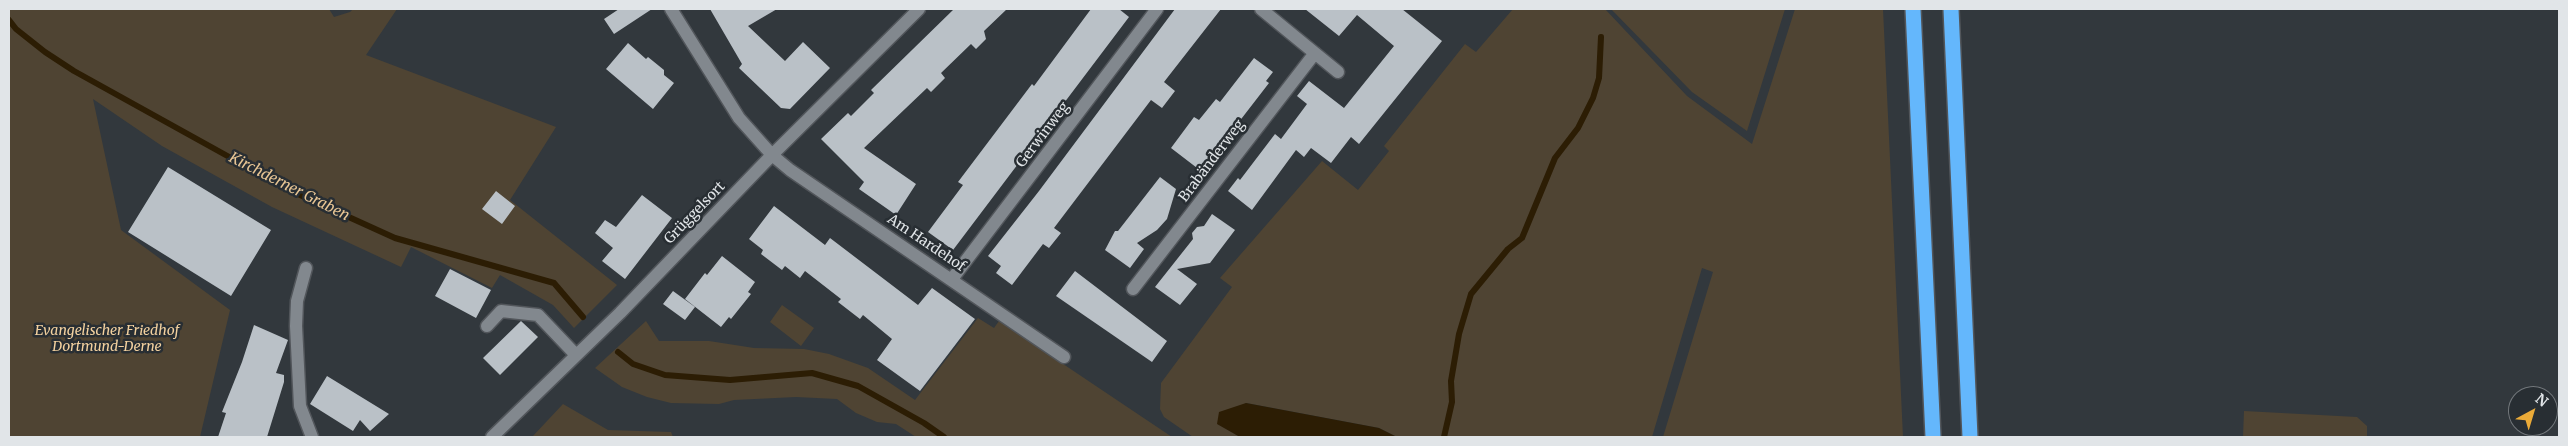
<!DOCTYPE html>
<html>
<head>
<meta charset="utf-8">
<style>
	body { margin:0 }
	#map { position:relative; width:2568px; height:446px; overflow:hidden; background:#32383d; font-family:Merriweather,serif }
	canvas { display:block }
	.frame { position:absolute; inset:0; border:10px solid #e1e5e8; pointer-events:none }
	.north { position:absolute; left:2508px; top:386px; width:50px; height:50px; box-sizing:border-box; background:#282e33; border:1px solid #72777b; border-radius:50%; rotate:39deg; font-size:14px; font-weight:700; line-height:20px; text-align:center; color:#e1e5e8 }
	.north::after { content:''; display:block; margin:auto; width:18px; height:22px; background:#eaaa38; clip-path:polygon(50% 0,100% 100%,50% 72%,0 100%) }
</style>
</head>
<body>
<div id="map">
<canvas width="2568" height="446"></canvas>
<div class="frame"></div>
<div class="north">N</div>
</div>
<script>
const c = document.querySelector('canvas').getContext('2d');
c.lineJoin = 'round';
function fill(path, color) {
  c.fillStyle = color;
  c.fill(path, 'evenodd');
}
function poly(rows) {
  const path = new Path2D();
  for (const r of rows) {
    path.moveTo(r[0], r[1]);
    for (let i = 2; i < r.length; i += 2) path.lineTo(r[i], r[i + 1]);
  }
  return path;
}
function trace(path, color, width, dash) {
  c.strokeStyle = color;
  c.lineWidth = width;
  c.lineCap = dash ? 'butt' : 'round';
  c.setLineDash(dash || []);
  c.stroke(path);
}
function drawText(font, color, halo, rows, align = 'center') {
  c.font = font + ' Merriweather,serif';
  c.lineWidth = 5;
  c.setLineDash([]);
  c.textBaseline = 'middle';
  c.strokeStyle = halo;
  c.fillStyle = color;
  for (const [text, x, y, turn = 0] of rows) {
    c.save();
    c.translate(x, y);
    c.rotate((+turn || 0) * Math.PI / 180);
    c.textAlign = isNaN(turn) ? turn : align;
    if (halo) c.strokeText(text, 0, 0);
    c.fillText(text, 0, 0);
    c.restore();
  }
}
const green = poly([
	[9,9,329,9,334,17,350,12,353,9,397,9,366,55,556,127,510,200,617,285,574,328,553,305,500,275,492,288,411,247,401,267,272,207,162,146,93,99,121,230,230,310,200,437,9,437],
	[1513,9,1605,9,1687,96,1752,144,1795,9,1883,9,1903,437,1663,437,1713,272,1702,268,1652,437,1397,437,1379,428,1246,403,1218,424,1240,437,1193,437,1164,417,1160,409,1161,383,1232,287,1220,278,1322,161,1358,190,1389,151,1384,146,1465,44,1476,52],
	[1611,9,1785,9,1747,131,1692,92],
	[782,305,814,328,801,346,770,322],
	[978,318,994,328,999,321,1172,437,916,437,896,424,877,422,856,413,837,399,796,397,734,400,719,404,671,403,647,397,622,387,595,368,646,321,659,341,709,341,754,348,804,349,829,354,868,368,915,400],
	[563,404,608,430,671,432,673,437,532,437],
	[2244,411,2357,417,2367,426,2367,437,2243,437]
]);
const water = poly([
	[1246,403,1379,428,1397,437,1240,437,1217,424,1219,412]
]);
const stream = poly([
	[9,20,16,29,45,52,74,71,287,189,395,238,554,283,583,317],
	[618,352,633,364,665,375,730,380,812,373,858,386,924,423,944,437],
	[1444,437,1452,402,1451,381,1459,334,1471,294,1508,249,1522,238,1555,158,1578,128,1593,98,1599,78,1601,37]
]);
const building = poly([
	[619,9,652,9,614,34,604,19],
	[710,9,777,9,748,26,785,61,803,42,830,68,790,109,781,108,739,68,742,64],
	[954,9,1007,9,984,31,986,39,976,49,971,44,941,73,945,78,931,92,927,88,864,148,916,184,896,215,859,189,864,182,821,139,848,113,851,116,874,93,871,90],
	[1091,9,1119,9,1129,17,953,250,928,232,963,185,958,182,1032,84,1034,86],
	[1175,9,1221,9,1164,82,1175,91,1162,108,1151,100,1054,228,1061,233,1049,248,1043,244,1012,285,996,273,1001,266,988,256,1039,191],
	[1305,9,1402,9,1442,41,1359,144,1351,137,1331,163,1311,148,1304,157,1296,150,1252,210,1228,191,1238,178,1240,180,1275,134,1281,139,1307,104,1297,96,1309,81,1344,108,1394,46,1357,15,1339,36],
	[628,43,646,59,648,57,664,70,664,75,674,83,653,109,606,69],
	[1254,58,1273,72,1266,81,1269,83,1201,171,1171,148,1194,117,1199,120,1216,99,1220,102],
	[168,167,271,230,231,296,128,232],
	[1160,177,1176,189,1167,219,1157,230,1137,243,1144,249,1130,268,1105,250,1115,231,1118,231],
	[496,191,515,206,502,224,482,209],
	[642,195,672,218,625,279,602,261,613,248,595,233,605,220,616,227],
	[774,206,825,245,830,238,918,305,932,288,975,319,920,391,877,360,892,339,863,315,860,319,838,302,841,299,805,271,800,278,785,266,782,270,761,254,763,250,749,239],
	[1212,214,1235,230,1210,263,1177,269,1197,284,1180,305,1155,287,1193,239,1192,233,1197,227,1204,226],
	[722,256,755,282,748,292,751,294,731,319,729,317,721,327,685,299,705,273,707,275],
	[450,269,491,290,476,318,435,296],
	[1075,271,1167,341,1152,362,1056,296],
	[673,291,695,307,685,320,663,304],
	[521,321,538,337,500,375,483,358],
	[254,325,288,340,276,373,284,375,284,382,267,437,218,437,226,413,222,412,242,362],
	[327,376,389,414,370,431,360,420,353,431,310,404]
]);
const minor = poly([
	[671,9,739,118,772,155,790,170,1064,357],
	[1261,9,1338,72],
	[306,268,297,301,296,326,300,406,312,437],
	[952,279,1157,9],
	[1133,289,1315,53],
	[487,326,501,311,538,315,576,355],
	[492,437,620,313,772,155,919,9]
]);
const highway = poly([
	[1913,9,1933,437],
	[1951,9,1970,437]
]);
const streetNames = [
	["Gerwinweg",1043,135,-53],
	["Brabänderweg",1212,161,-53],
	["Grüggelsort",695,213,-46],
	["Am Hardehof",926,243,34]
];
const parkNames = [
	["Evangelischer Friedhof",107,331],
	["Dortmund-Derne",107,347]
];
const waterNames = [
	["Kirchderner Graben",289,187,27]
];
fill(green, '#4f4433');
fill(water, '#2c1d04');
trace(stream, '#2c1d04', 6);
fill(building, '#bac1c7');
trace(minor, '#52565b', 15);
trace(highway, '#52565b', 18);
trace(minor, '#82888e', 12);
trace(highway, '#64b7fc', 15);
drawText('14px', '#e1e5e8', '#282e33', streetNames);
drawText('italic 14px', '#f3d19f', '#282e33', parkNames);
drawText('italic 15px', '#e7c594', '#282e33', waterNames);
</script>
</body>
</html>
